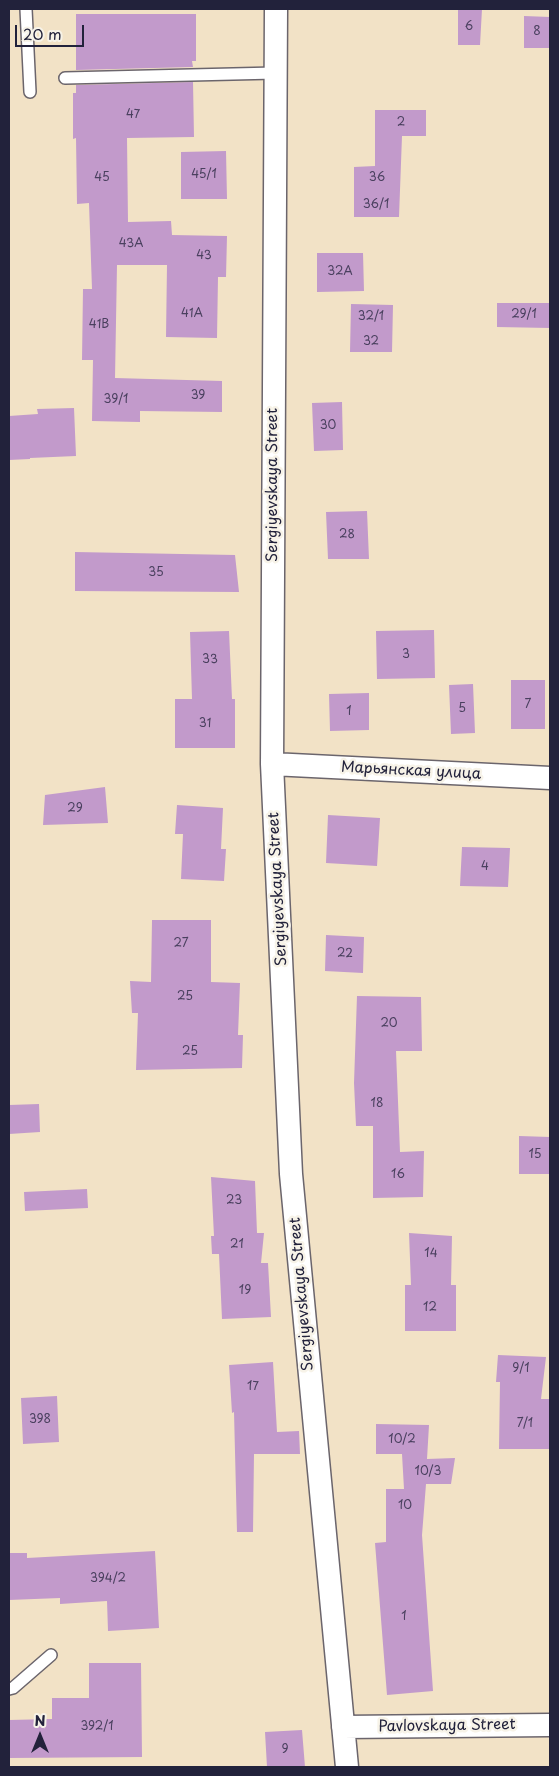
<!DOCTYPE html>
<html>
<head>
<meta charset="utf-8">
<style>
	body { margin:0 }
	#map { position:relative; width:559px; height:1776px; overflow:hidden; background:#f2e2c6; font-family:"Playpen Sans",sans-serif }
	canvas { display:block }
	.frame { position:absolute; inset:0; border:10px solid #22223b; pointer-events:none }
	.north { position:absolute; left:15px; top:1711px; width:50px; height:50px; -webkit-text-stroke:4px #f7f3e8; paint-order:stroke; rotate:0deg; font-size:14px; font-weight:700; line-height:20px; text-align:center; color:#22223b }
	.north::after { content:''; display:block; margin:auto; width:18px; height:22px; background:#22223b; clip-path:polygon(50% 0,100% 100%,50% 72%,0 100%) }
	.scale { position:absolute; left:15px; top:25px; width:69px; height:22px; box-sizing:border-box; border:2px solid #22223b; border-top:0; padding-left:6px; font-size:15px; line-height:18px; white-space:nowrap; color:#22223b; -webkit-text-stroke:4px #f7f3e8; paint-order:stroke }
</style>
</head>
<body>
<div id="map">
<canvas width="559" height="1776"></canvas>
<div class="frame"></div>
<div class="north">N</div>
<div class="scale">20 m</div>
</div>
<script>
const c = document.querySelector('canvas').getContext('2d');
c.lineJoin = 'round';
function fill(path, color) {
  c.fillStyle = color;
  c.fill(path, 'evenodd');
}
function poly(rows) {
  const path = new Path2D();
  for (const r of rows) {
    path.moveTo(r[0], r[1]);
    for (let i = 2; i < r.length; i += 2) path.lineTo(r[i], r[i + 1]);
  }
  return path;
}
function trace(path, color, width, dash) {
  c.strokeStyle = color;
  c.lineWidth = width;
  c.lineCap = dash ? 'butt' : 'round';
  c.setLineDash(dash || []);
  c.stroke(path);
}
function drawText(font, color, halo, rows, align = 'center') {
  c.font = font + ' "Playpen Sans",sans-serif';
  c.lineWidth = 5;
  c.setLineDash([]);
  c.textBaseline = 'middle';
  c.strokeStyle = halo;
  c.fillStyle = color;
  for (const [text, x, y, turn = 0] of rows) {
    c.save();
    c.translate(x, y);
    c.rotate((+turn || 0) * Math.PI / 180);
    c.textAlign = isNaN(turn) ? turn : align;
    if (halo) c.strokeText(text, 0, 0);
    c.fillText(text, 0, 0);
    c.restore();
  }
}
const building = poly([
	[458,9,482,9,480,45,458,45],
	[76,14,196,14,196,61,192,61,193,67,76,70],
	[524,16,550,17,550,48,524,48],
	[193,82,194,137,127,138,128,222,171,221,172,235,227,236,226,277,218,277,217,338,166,337,167,265,117,265,115,378,222,381,222,412,140,411,140,422,92,421,93,360,82,360,83,289,92,289,89,203,77,204,76,138,73,139,73,93,76,93,76,85],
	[375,110,426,110,426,136,402,136,399,217,354,217,354,167,375,166],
	[226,151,227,199,181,199,181,152],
	[317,253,363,253,364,291,317,292],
	[497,303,550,303,550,328,497,327],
	[351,304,393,305,392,352,350,352],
	[342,402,343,450,314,451,312,403],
	[74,408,76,456,30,458,30,459,9,460,9,416,38,414,37,409],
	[367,511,369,559,328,559,326,512],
	[75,552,235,555,239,592,75,591],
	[434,630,435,678,377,679,376,631],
	[229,631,232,699,235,699,235,748,175,748,175,699,192,699,190,632],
	[511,680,545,680,545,729,511,729],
	[473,684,475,733,451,734,449,685],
	[369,693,369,730,330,731,329,694],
	[105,787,108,823,43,825,45,795],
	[177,805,223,808,221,849,226,849,224,881,181,879,183,834,175,834],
	[328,815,380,818,377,866,326,863],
	[462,847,510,848,508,887,460,886],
	[152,920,211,920,211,982,240,983,238,1035,243,1035,242,1068,136,1070,138,1013,132,1013,130,981,151,982],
	[326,935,364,937,363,973,325,971],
	[357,996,421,997,422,1051,396,1051,400,1152,424,1151,423,1197,373,1198,373,1126,356,1126,354,1083],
	[39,1104,40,1132,9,1134,9,1105],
	[519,1136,550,1137,550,1174,519,1174],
	[211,1177,255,1181,257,1233,264,1233,261,1263,268,1263,271,1317,222,1319,219,1254,212,1254,211,1236,214,1236],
	[87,1189,88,1208,25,1211,24,1192],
	[409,1233,452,1236,451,1285,456,1285,456,1331,405,1331,405,1285,411,1285],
	[498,1355,546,1357,541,1399,550,1399,550,1449,499,1449,500,1382,496,1382],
	[273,1362,277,1432,299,1431,300,1454,254,1454,253,1532,237,1532,234,1412,232,1413,229,1365],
	[57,1396,59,1442,23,1444,21,1398],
	[376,1424,429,1425,427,1459,455,1458,451,1484,426,1484,422,1535,433,1691,387,1695,375,1543,386,1542,386,1489,404,1489,402,1454,376,1454],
	[155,1551,159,1628,108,1631,107,1601,60,1604,60,1598,9,1600,9,1553,27,1553,27,1558],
	[89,1663,141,1663,142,1757,9,1758,9,1720,52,1719,52,1698,89,1698],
	[302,1730,305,1767,267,1767,265,1732]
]);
const service = poly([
	[26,9,30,92],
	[65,78,275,73],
	[9,1689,13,1688,51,1655]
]);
const minor = poly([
	[276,9,272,764,291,1174,347,1767],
	[272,764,550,778],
	[343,1727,550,1725]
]);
const numberNames = [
	["6",469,27],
	["8",537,32],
	["47",133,115],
	["2",401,123],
	["45/1",204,175],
	["45",102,178],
	["36",377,178],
	["36/1",376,205],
	["43А",131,244],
	["43",204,256],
	["32А",340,272],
	["41А",192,314],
	["29/1",524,315],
	["32/1",371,317],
	["41В",99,325],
	["32",371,342],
	["39",198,396],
	["39/1",116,400],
	["30",328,426],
	["28",347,535],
	["35",156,573],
	["3",406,655],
	["33",210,660],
	["7",528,705],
	["5",462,709],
	["1",349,712],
	["31",205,724],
	["29",75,809],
	["4",485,867],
	["27",181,944],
	["22",345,954],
	["25",185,997],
	["20",389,1024],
	["25",190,1052],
	["18",377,1104],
	["15",535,1155],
	["16",398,1175],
	["23",234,1201],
	["21",237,1245],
	["14",431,1254],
	["19",245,1291],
	["12",430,1308],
	["9/1",521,1369],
	["17",253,1387],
	["398",40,1420],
	["7/1",525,1424],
	["10/2",402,1440],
	["10/3",428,1472],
	["10",405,1506],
	["394/2",108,1579],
	["1",404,1617],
	["392/1",97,1727],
	["9",285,1750]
];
const streetNames = [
	["Sergiyevskaya Street",273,485,-90],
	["Марьянская улица",411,771,3],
	["Sergiyevskaya Street",278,889,-93],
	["Sergiyevskaya Street",302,1294,-95],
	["Pavlovskaya Street",447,1726,-1]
];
fill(building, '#c29acb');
trace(service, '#6b656c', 14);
trace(minor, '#6b656c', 25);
trace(service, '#fff', 11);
trace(minor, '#fff', 22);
drawText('12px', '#4a405f', null, numberNames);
drawText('15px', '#22223b', '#f7f3e8', streetNames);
</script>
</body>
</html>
